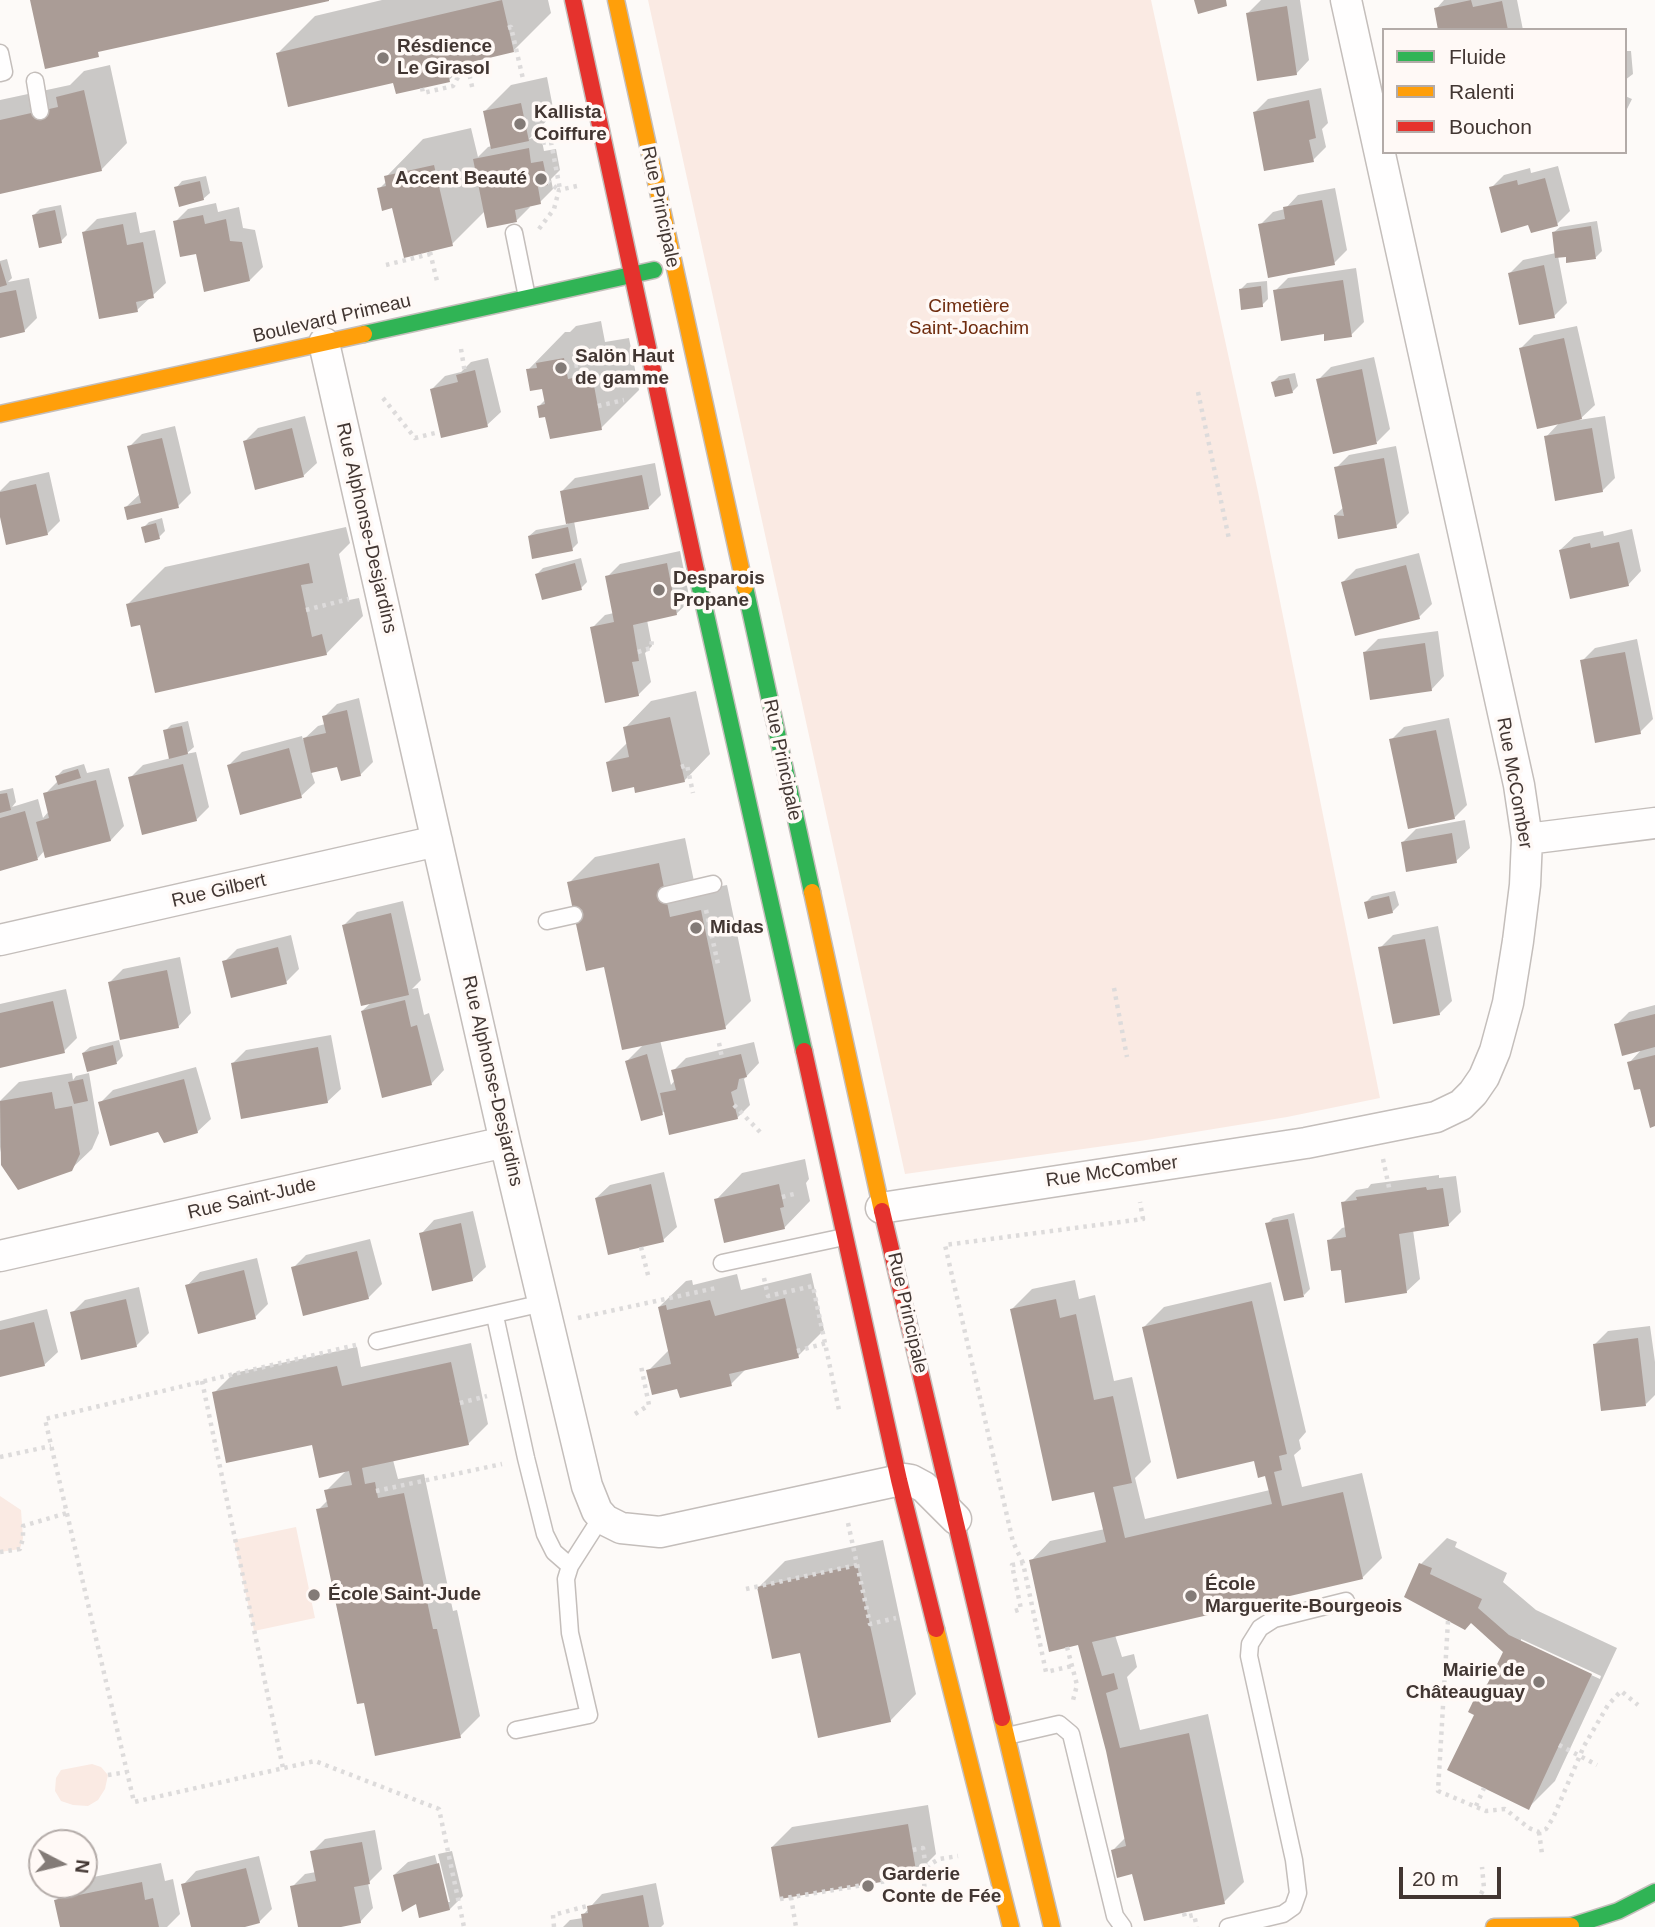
<!DOCTYPE html>
<html>
<head>
<meta charset="utf-8">
<style>
	body { margin:0 }
	#map { position:relative; width:1655px; height:1927px; overflow:hidden; background:#fdfaf8; font-family:Arial,sans-serif }
	canvas { display:block }
	.legend { position:absolute; left:1382px; top:28px; width:245px; height:126px; box-sizing:border-box; background:#fff9f6; border:2px solid #b3aba8; margin:0; padding:9px 12px; list-style:none; font-size:21px; color:#423632 }
	.legend li { display:flex; align-items:center; gap:14px; height:35px }
	.legend b { width:35px; border:2px solid #b3aba8 }
	.north { position:absolute; left:28px; top:1829px; width:70px; height:70px; box-sizing:border-box; background:#fff9f6; border:2px solid #b3aba8; border-radius:50%; rotate:97deg; font-size:19px; font-weight:700; line-height:28px; text-align:center; color:#423632 }
	.north::after { content:''; display:block; margin:auto; width:24px; height:32px; background:#837b77; clip-path:polygon(50% 0,100% 100%,50% 72%,0 100%) }
	.scale { position:absolute; left:1399px; top:1867px; width:102px; height:32px; box-sizing:border-box; border:4px solid #423632; border-top:0; padding-left:9px; font-size:21px; line-height:24px; white-space:nowrap; color:#423632; -webkit-text-stroke:5px #fff9f6; paint-order:stroke }
</style>
</head>
<body>
<div id="map">
<canvas width="1655" height="1927"></canvas>
<ul class="legend">
<li><b style="height:9px;background:#30b455"></b>Fluide</li>
<li><b style="height:9px;background:#ff9f0a"></b>Ralenti</li>
<li><b style="height:9px;background:#e5322d"></b>Bouchon</li>
</ul>
<div class="north">N</div>
<div class="scale">20 m</div>
</div>
<script>
const c = document.querySelector('canvas').getContext('2d');
c.lineJoin = 'round';
function fill(path, color) {
  c.fillStyle = color;
  c.fill(path, 'evenodd');
}
function poly(rows) {
  const path = new Path2D();
  for (const r of rows) {
    path.moveTo(r[0], r[1]);
    for (let i = 2; i < r.length; i += 2) path.lineTo(r[i], r[i + 1]);
  }
  return path;
}
function trace(path, color, width, dash) {
  c.strokeStyle = color;
  c.lineWidth = width;
  c.lineCap = dash ? 'butt' : 'round';
  c.setLineDash(dash || []);
  c.stroke(path);
}
function drawText(font, color, halo, rows, align = 'center') {
  c.font = font + ' Arial,sans-serif';
  c.lineWidth = 7;
  c.setLineDash([]);
  c.textBaseline = 'middle';
  c.strokeStyle = halo;
  c.fillStyle = color;
  for (const [text, x, y, turn = 0] of rows) {
    c.save();
    c.translate(x, y);
    c.rotate((+turn || 0) * Math.PI / 180);
    c.textAlign = isNaN(turn) ? turn : align;
    if (halo) c.strokeText(text, 0, 0);
    c.fillText(text, 0, 0);
    c.restore();
  }
}
const green = poly([
	[648,0,1151,0,1258,492,1380,1098,1287,1117,1140,1141,905,1174],
	[0,1496,21,1510,23,1538,20,1549,0,1552],
	[296,1527,315,1618,254,1631,234,1540],
	[92,1764,101,1767,108,1775,105,1789,98,1800,88,1806,73,1805,61,1801,55,1791,56,1778,61,1770]
]);
const shadow = poly([
	[382,0,548,0,551,13,513,51,469,61,449,80,278,53,315,16],
	[1261,0,1300,0,1309,60,1296,74,1248,13],
	[1444,0,1517,0,1523,30,1440,30,1436,9],
	[1625,51,1631,51,1633,74,1625,80],
	[110,65,127,143,101,170,0,192,0,100,70,85,84,71],
	[547,77,554,113,529,139,541,136,544,151,556,149,560,170,551,179,553,189,540,202,529,205,530,207,517,220,485,211,452,244,394,206,379,189,387,181,386,177,423,139,471,128,478,157,488,147,492,146,485,111,511,85],
	[1321,88,1328,123,1322,129,1326,147,1313,160,1255,112,1268,99],
	[1625,96,1632,99,1625,113],
	[1558,166,1570,211,1557,224,1529,223,1491,188,1504,175,1530,168,1531,173],
	[206,176,210,193,203,199,176,188,182,181],
	[1335,188,1347,250,1334,263,1260,225,1273,212,1285,209,1298,195],
	[216,203,218,212,239,207,243,228,255,230,263,267,250,280,197,251,175,222,188,209],
	[61,205,67,235,61,241,34,215,40,209],
	[136,212,140,233,155,230,166,283,137,310,84,232,97,219],
	[1597,221,1602,251,1596,257,1558,256,1567,303,1554,316,1510,273,1523,260,1556,253,1553,233,1560,227],
	[7,259,12,278,8,282,29,278,37,318,24,331,0,336,0,261],
	[1356,268,1364,322,1351,335,1325,332,1275,291,1288,278],
	[1267,281,1268,299,1262,305,1241,289,1247,283],
	[601,321,605,342,629,338,639,390,601,428,547,415,539,406,546,399,544,387,528,370,565,332,570,332,576,326],
	[1577,326,1595,405,1579,420,1605,416,1615,478,1602,491,1546,437,1560,422,1521,348,1534,335],
	[1374,357,1390,429,1377,442,1318,380,1331,367],
	[488,358,501,412,487,425,431,390,445,376,461,372,471,362],
	[1295,373,1298,386,1292,392,1273,382,1279,376],
	[305,416,317,463,303,476,245,441,258,428],
	[175,426,191,493,178,506,126,507,140,494,129,447,142,434],
	[1396,446,1409,513,1396,526,1335,515,1344,507,1336,468,1349,455],
	[655,463,661,495,648,508,574,521,578,543,572,549,529,536,536,530,568,524,562,491,575,478],
	[49,472,60,521,47,534,0,509,0,491,10,481],
	[162,518,165,531,159,537,143,528,149,522],
	[346,527,350,543,339,554,349,600,359,598,363,616,326,654,142,623,128,604,165,567],
	[1632,529,1641,571,1628,585,1560,550,1574,537,1603,531,1604,536],
	[680,551,690,601,676,614,647,620,652,646,645,653,651,682,638,695,592,628,605,615,614,613,607,577,620,564],
	[1419,553,1432,604,1419,617,1343,582,1356,569],
	[581,558,587,582,581,588,537,574,543,568],
	[1438,631,1444,676,1431,690,1365,652,1378,639],
	[1637,639,1653,719,1640,732,1582,661,1595,648],
	[696,691,710,754,684,781,636,785,607,763,628,742,625,728,651,701],
	[359,698,373,762,360,775,339,765,311,771,315,783,301,796,229,765,242,752,302,736,303,740,318,726,325,724,324,717,337,704],
	[1449,718,1467,805,1454,818,1391,740,1404,727],
	[188,721,194,747,186,754,196,752,209,807,196,820,130,778,143,765,171,758,165,731,171,725],
	[84,764,87,773,109,768,124,826,111,840,45,850,38,858,0,869,0,791,13,788,16,802,12,807,38,799,43,818,49,811,45,794,58,781,57,776,63,770],
	[1465,820,1470,848,1456,861,1403,842,1416,829],
	[685,838,696,891,727,885,751,1001,725,1027,660,1040,671,1085,675,1080,673,1071,686,1058,754,1042,759,1063,744,1079,750,1105,737,1118,666,1110,662,1113,627,1061,644,1044,569,883,595,857],
	[1395,891,1399,905,1392,912,1366,902,1372,896],
	[403,901,421,980,412,989,418,988,424,1015,429,1013,444,1070,431,1084,362,1011,373,1001,344,925,357,912],
	[1438,926,1452,1001,1439,1014,1380,948,1393,935],
	[291,935,299,969,286,982,224,962,237,949],
	[180,957,191,1013,178,1027,110,982,123,969],
	[66,989,77,1038,64,1051,0,1066,0,1004],
	[1655,1005,1655,1125,1641,1087,1629,1063,1643,1048,1616,1025,1629,1012],
	[331,1035,341,1089,327,1102,233,1063,246,1050],
	[119,1040,123,1056,117,1062,83,1053,90,1047],
	[196,1067,211,1119,197,1132,159,1130,100,1103,113,1090],
	[72,1073,73,1080,76,1076,89,1073,99,1133,92,1149,71,1169,3,1164,0,1147,0,1101,19,1082],
	[805,1159,809,1179,806,1183,810,1201,784,1228,716,1200,742,1173],
	[664,1172,677,1227,663,1240,596,1198,610,1185],
	[1439,1175,1439,1178,1456,1176,1461,1212,1448,1225,1413,1230,1420,1279,1406,1292,1342,1268,1329,1241,1342,1228,1346,1227,1343,1203,1356,1190,1368,1188,1371,1184],
	[473,1211,486,1267,472,1280,421,1234,434,1220],
	[1294,1213,1310,1289,1304,1295,1267,1224,1273,1218],
	[370,1239,382,1284,368,1298,293,1268,306,1255],
	[257,1258,268,1304,255,1317,187,1286,200,1272],
	[811,1273,824,1330,798,1356,747,1368,731,1384,679,1387,648,1371,670,1349,659,1307,686,1281,692,1280,693,1285,737,1274,741,1290],
	[1075,1280,1079,1299,1095,1295,1114,1381,1132,1377,1151,1462,1135,1478,1145,1519,1270,1490,1267,1474,1256,1458,1144,1327,1164,1307,1271,1282,1306,1432,1299,1440,1301,1449,1294,1455,1302,1487,1362,1473,1382,1558,1362,1578,1115,1635,1122,1657,1134,1654,1137,1667,1127,1677,1140,1730,1208,1714,1244,1882,1224,1902,1134,1871,1113,1850,1126,1837,1108,1751,1080,1643,1031,1561,1050,1541,1105,1529,1095,1490,1012,1309,1032,1289],
	[139,1287,149,1333,136,1346,72,1313,85,1300],
	[47,1309,58,1352,44,1365,0,1375,0,1321],
	[1650,1326,1655,1362,1655,1395,1646,1404,1595,1344,1608,1331],
	[471,1343,488,1424,468,1444,393,1460,398,1479,424,1474,453,1611,457,1610,480,1716,460,1736,318,1510,328,1500,326,1491,347,1470,313,1442,214,1393,234,1373,357,1347,361,1367],
	[1447,1538,1457,1542,1455,1547,1507,1573,1503,1582,1536,1610,1617,1648,1555,1781,1528,1808,1476,1714,1481,1690,1492,1679,1505,1652,1472,1621,1421,1564],
	[1521,1639,1601,1676,1600,1679,1521,1643],
	[883,1540,916,1694,890,1721,801,1651,759,1587,785,1561],
	[928,1805,936,1854,916,1874,772,1847,792,1827],
	[375,1830,382,1869,368,1883,373,1908,360,1922,332,1927,300,1927,292,1887,305,1874,316,1872,312,1852,325,1839],
	[452,1851,463,1896,450,1909,417,1901,394,1875,408,1862,435,1855,447,1902,450,1902,438,1854],
	[259,1856,272,1909,259,1922,238,1927,193,1927,183,1885,196,1871],
	[161,1863,165,1881,173,1879,180,1914,167,1927,62,1927,56,1900,72,1885,84,1885,84,1879],
	[656,1883,664,1924,661,1927,563,1927,570,1920,583,1918,583,1915,602,1894]
]);
const building = poly([
	[30,0,329,0,329,1,98,52,99,57,45,69],
	[502,0,514,52,447,68,450,82,396,94,393,83,288,107,276,53],
	[1194,0,1226,0,1227,6,1198,14],
	[1471,0,1473,7,1502,1,1508,30,1438,30,1434,8],
	[1287,6,1297,75,1257,81,1246,13],
	[84,90,102,171,0,194,0,120,58,107,56,97],
	[1309,100,1316,138,1309,140,1314,162,1264,171,1253,112],
	[521,103,529,141,491,149,483,111],
	[529,148,531,163,543,161,548,185,538,187,541,204,515,210,517,222,487,228,473,159],
	[434,165,453,246,404,258,392,208,382,211,377,188,386,186,384,176],
	[1545,178,1558,226,1531,233,1528,225,1501,233,1489,187,1517,180,1518,185],
	[200,181,204,200,179,207,174,187],
	[1322,200,1335,265,1268,278,1258,224,1285,219,1283,207],
	[55,210,62,243,39,248,32,215],
	[203,215,205,224,226,219,230,241,242,242,250,281,204,292,196,254,180,257,173,221],
	[123,224,127,245,143,242,154,298,136,302,138,312,99,319,82,232],
	[1591,226,1596,259,1566,263,1566,257,1555,258,1552,232],
	[0,262,7,285,0,287],
	[1544,265,1555,318,1519,325,1508,273],
	[1343,280,1352,337,1324,341,1324,334,1281,341,1273,290],
	[1261,286,1263,307,1241,310,1239,289],
	[16,290,25,332,0,338,0,293],
	[1564,338,1582,419,1537,429,1519,348],
	[564,358,568,379,592,374,602,430,550,439,545,417,539,418,537,406,545,404,542,389,530,391,526,369,537,368,536,363],
	[1362,369,1377,444,1333,454,1316,379],
	[475,370,488,427,441,438,430,389,458,382,456,375],
	[1289,378,1293,393,1275,397,1271,382],
	[292,428,304,477,255,490,243,441],
	[1592,428,1603,492,1555,501,1544,436],
	[162,438,179,508,127,520,124,507,141,503,127,446],
	[1384,458,1397,528,1338,539,1334,515,1344,516,1334,467],
	[642,475,649,509,566,524,560,491],
	[36,484,48,535,6,545,0,517,0,492],
	[156,523,160,539,145,543,141,527],
	[568,527,573,551,532,559,528,536],
	[1619,542,1629,586,1570,599,1559,550,1590,543,1591,548],
	[309,563,313,583,301,585,312,637,322,634,327,655,155,693,140,625,131,627,126,604],
	[575,563,582,590,542,600,535,574],
	[667,563,677,615,633,625,639,661,632,662,639,696,605,703,590,627,614,622,605,576],
	[1406,565,1420,619,1355,636,1341,582],
	[1425,643,1432,691,1370,700,1363,652],
	[1625,652,1641,734,1595,743,1580,660],
	[347,710,361,776,341,781,337,767,311,773,303,738,326,733,322,716],
	[670,717,685,782,635,793,634,787,612,792,606,762,629,757,623,727],
	[182,726,188,754,169,759,163,730],
	[1436,730,1455,819,1408,829,1389,739],
	[289,748,302,798,240,815,227,765],
	[183,764,197,821,142,835,128,777],
	[78,769,81,778,58,785,55,776],
	[96,780,111,841,45,858,36,822,49,818,43,793],
	[7,793,11,810,0,813,0,794],
	[25,811,38,860,0,871,0,818],
	[1452,833,1457,863,1406,872,1401,842],
	[659,863,670,917,701,910,726,1029,622,1050,604,967,586,971,567,882],
	[1389,896,1393,913,1368,919,1364,902],
	[391,913,409,995,361,1006,342,925],
	[1425,939,1440,1015,1393,1024,1378,947],
	[278,947,287,984,231,998,222,961],
	[167,970,179,1028,120,1040,108,982],
	[405,1000,411,1027,417,1025,432,1085,382,1098,361,1011],
	[53,1001,65,1053,0,1068,0,1013],
	[1655,1014,1655,1047,1622,1056,1614,1024],
	[113,1045,117,1064,87,1072,82,1053],
	[318,1047,328,1103,241,1119,231,1063],
	[647,1054,663,1115,641,1121,625,1061],
	[741,1054,747,1077,739,1079,737,1089,731,1092,738,1119,669,1135,660,1093,676,1090,671,1070],
	[1655,1055,1655,1126,1650,1128,1640,1089,1634,1090,1627,1062],
	[83,1079,88,1101,74,1104,68,1082],
	[184,1079,198,1133,164,1143,158,1132,110,1146,98,1102],
	[52,1092,55,1109,72,1106,80,1154,72,1171,18,1190,1,1165,0,1101],
	[651,1184,664,1242,608,1255,595,1198],
	[779,1184,784,1207,780,1208,785,1229,724,1243,714,1199],
	[1426,1187,1427,1190,1443,1188,1449,1226,1399,1234,1407,1293,1345,1303,1341,1270,1331,1271,1327,1240,1346,1237,1341,1202,1357,1200,1356,1197],
	[1288,1219,1304,1297,1284,1301,1265,1223],
	[461,1223,473,1281,432,1291,419,1233],
	[357,1251,369,1299,303,1316,291,1267],
	[244,1270,256,1319,198,1334,185,1285],
	[785,1298,799,1358,729,1374,732,1386,680,1398,677,1389,652,1395,646,1370,671,1364,658,1307,666,1305,667,1310,710,1300,715,1316],
	[126,1299,137,1347,81,1360,70,1312],
	[1056,1299,1060,1318,1076,1314,1094,1400,1113,1396,1132,1483,1113,1487,1125,1538,1272,1504,1265,1476,1258,1478,1254,1461,1177,1479,1142,1327,1252,1301,1287,1454,1279,1456,1282,1470,1274,1472,1282,1506,1343,1492,1363,1579,1092,1642,1102,1676,1114,1673,1118,1689,1106,1693,1120,1748,1189,1733,1225,1904,1144,1921,1132,1874,1117,1878,1111,1850,1126,1846,1106,1751,1078,1645,1049,1652,1029,1560,1106,1542,1094,1492,1052,1501,1010,1309],
	[34,1322,45,1366,0,1377,0,1330],
	[1638,1338,1646,1406,1601,1411,1593,1344],
	[451,1362,469,1445,362,1468,365,1484,375,1482,378,1498,404,1493,433,1629,437,1629,461,1738,375,1756,364,1703,357,1704,316,1509,328,1507,324,1490,352,1485,349,1471,319,1478,312,1445,226,1463,212,1392,337,1366,342,1386],
	[1419,1563,1432,1568,1430,1574,1482,1599,1478,1608,1509,1635,1592,1674,1529,1810,1447,1770,1474,1715,1468,1712,1479,1689,1484,1691,1503,1652,1471,1623,1465,1630,1404,1597],
	[857,1565,891,1722,818,1738,800,1653,772,1659,757,1587],
	[908,1824,917,1876,780,1899,771,1847],
	[362,1842,370,1884,354,1887,361,1923,341,1927,298,1927,290,1886,316,1881,310,1851],
	[439,1863,450,1910,419,1918,416,1904,402,1912,393,1875],
	[246,1868,260,1923,245,1927,191,1927,181,1884],
	[142,1882,145,1900,153,1898,159,1927,60,1927,54,1900],
	[643,1895,649,1927,583,1927,581,1914,588,1913,587,1906]
]);
const path = poly([
	[508,28,511,27,523,79],
	[422,88,423,93,453,86,462,70,468,68,473,91],
	[537,119,541,143,551,142,560,189],
	[525,122,533,120],
	[547,181,559,190],
	[539,229,554,209,559,190,577,186],
	[430,252,437,281],
	[386,265,430,254],
	[461,349,465,373],
	[566,367,579,365],
	[1198,392,1229,539],
	[383,398,415,438,439,432],
	[598,406,624,400],
	[306,610,349,599],
	[638,652,651,648,652,640],
	[681,767,687,765,693,793],
	[706,910,718,964],
	[1114,988,1127,1057],
	[719,1043,722,1058],
	[734,1105,760,1132],
	[1383,1159,1390,1192],
	[782,1197,798,1193],
	[641,1247,649,1279],
	[764,1278,768,1296,813,1286,839,1410],
	[578,1318,716,1288],
	[356,1345,45,1419,134,1802,315,1761,439,1809,464,1927],
	[797,1351,826,1343],
	[202,1381,283,1768],
	[460,1403,487,1396],
	[635,1414,649,1405,641,1366],
	[0,1457,51,1446],
	[376,1491,502,1464],
	[848,1523,870,1624,896,1618],
	[0,1552,20,1549,23,1538,23,1526,67,1513],
	[1023,1563,1013,1542,945,1245,1143,1219,1140,1202],
	[746,1589,857,1565],
	[1015,1611,1021,1609,1012,1565,1023,1563,1046,1672,1072,1666],
	[1448,1621,1438,1791,1486,1811,1505,1809,1529,1828,1539,1832,1546,1829,1553,1818,1584,1746,1608,1705,1621,1691,1638,1705],
	[1067,1647,1077,1685,1072,1704],
	[1559,1745,1597,1765],
	[108,1775,127,1772],
	[1476,1806,1484,1788],
	[1539,1832,1542,1854],
	[913,1850,923,1848,926,1868],
	[923,1875,927,1906],
	[1481,1894,1484,1888,1482,1867],
	[791,1897,796,1927],
	[780,1899,923,1875,929,1865,939,1859,958,1856],
	[1184,1913,1185,1917,1194,1915,1197,1927],
	[554,1927,553,1915,587,1906]
]);
const lane = poly([
	[0,53,4,72,0,73],
	[35,81,40,111],
	[514,233,527,297],
	[666,895,713,884],
	[547,921,574,915],
	[722,1263,844,1237],
	[495,1316,526,1458,545,1534,554,1552,570,1566],
	[377,1341,543,1303],
	[516,1730,589,1715,570,1633,566,1579,570,1566,602,1516],
	[1007,1736,1059,1724,1071,1734,1115,1916,1123,1927],
	[1228,1927,1283,1914,1293,1907,1298,1893,1294,1860,1249,1656,1250,1644,1260,1628,1274,1619,1346,1601]
]);
const street = poly([
	[324,343,505,1142,587,1486,597,1511,605,1520,621,1528,660,1532,905,1479,911,1480,924,1487,956,1519],
	[1527,839,1655,823],
	[0,940,437,841],
	[881,1208,1306,1143,1436,1117,1461,1105,1473,1093,1484,1077,1495,1051,1508,1003,1518,941,1525,885,1527,839,1519,785,1346,0],
	[0,1256,505,1142]
]);
const fast = poly([
	[364,334,654,270],
	[696,570,804,1051],
	[745,587,812,892],
	[1568,1927,1618,1911,1655,1892]
]);
const slow = poly([
	[616,0,745,587],
	[0,414,364,334],
	[812,892,882,1211],
	[936,1629,1011,1927],
	[1002,1718,1052,1927],
	[1494,1927,1571,1926]
]);
const jam = poly([
	[573,0,696,570],
	[804,1051,899,1480,936,1629],
	[882,1211,1002,1718]
]);
const markers = [
	[383,58,7,"#837b77"],
	[520,124,7,"#837b77"],
	[541,179,7,"#837b77"],
	[561,368,7,"#837b77"],
	[659,590,7,"#837b77"],
	[696,928,7,"#837b77"],
	[314,1595,7,"#837b77"],
	[1191,1596,7,"#837b77"],
	[1539,1682,7,"#837b77"],
	[868,1886,7,"#837b77"]
];
const poiNames = [
	["Résdience",397,47],
	["Le Girasol",397,69],
	["Kallista",534,113],
	["Coiffure",534,135],
	["Accent Beauté",527,179,"right"],
	["Salön Haut",575,357],
	["de gamme",575,379],
	["Desparois",673,579],
	["Propane",673,601],
	["Midas",710,928],
	["École",1205,1585],
	["Marguerite-Bourgeois",1205,1607],
	["École Saint-Jude",328,1595],
	["Mairie de",1525,1671,"right"],
	["Châteauguay",1525,1693,"right"],
	["Garderie",882,1875],
	["Conte de Fée",882,1897]
];
const streetNames = [
	["Rue Principale",660,207,78],
	["Boulevard Primeau",332,319,-13],
	["Rue Alphonse-Desjardins",366,528,77],
	["Rue Principale",782,760,78],
	["Rue McComber",1514,783,80],
	["Rue Gilbert",219,891,-13],
	["Rue Alphonse-Desjardins",492,1081,77],
	["Rue McComber",1112,1172,-8],
	["Rue Saint-Jude",252,1199,-13],
	["Rue Principale",907,1313,77]
];
const parkNames = [
	["Cimetière",969,307],
	["Saint-Joachim",969,329]
];
fill(green, '#faeae3');
fill(shadow, '#0003');
fill(building, '#aa9c96');
trace(lane, '#c4bebb', 19);
trace(street, '#c4bebb', 33);
trace(fast, '#c4bebb', 19);
trace(slow, '#c4bebb', 19);
trace(jam, '#c4bebb', 19);
trace(path, '#dddbdb', 4.5, [3.5, 5]);
trace(lane, '#fffefe', 16);
trace(street, '#fffefe', 30);
trace(fast, '#30b455', 16);
trace(slow, '#ff9f0a', 16);
trace(jam, '#e5322d', 16);
for (const [x, y, r, color] of markers) {
  const dot = new Path2D();
  dot.arc(x, y, r, 0, 2 * Math.PI);
  c.fillStyle = color;
  c.fill(dot);
  trace(dot, '#fff9f6', 2.5);
}
drawText('bold 19px', '#423632', '#fff9f6', poiNames, 'left');
drawText('19px', '#423632', '#fff9f6', streetNames);
drawText('19px', '#6e2b0d', '#fff9f6', parkNames);
</script>
</body>
</html>
